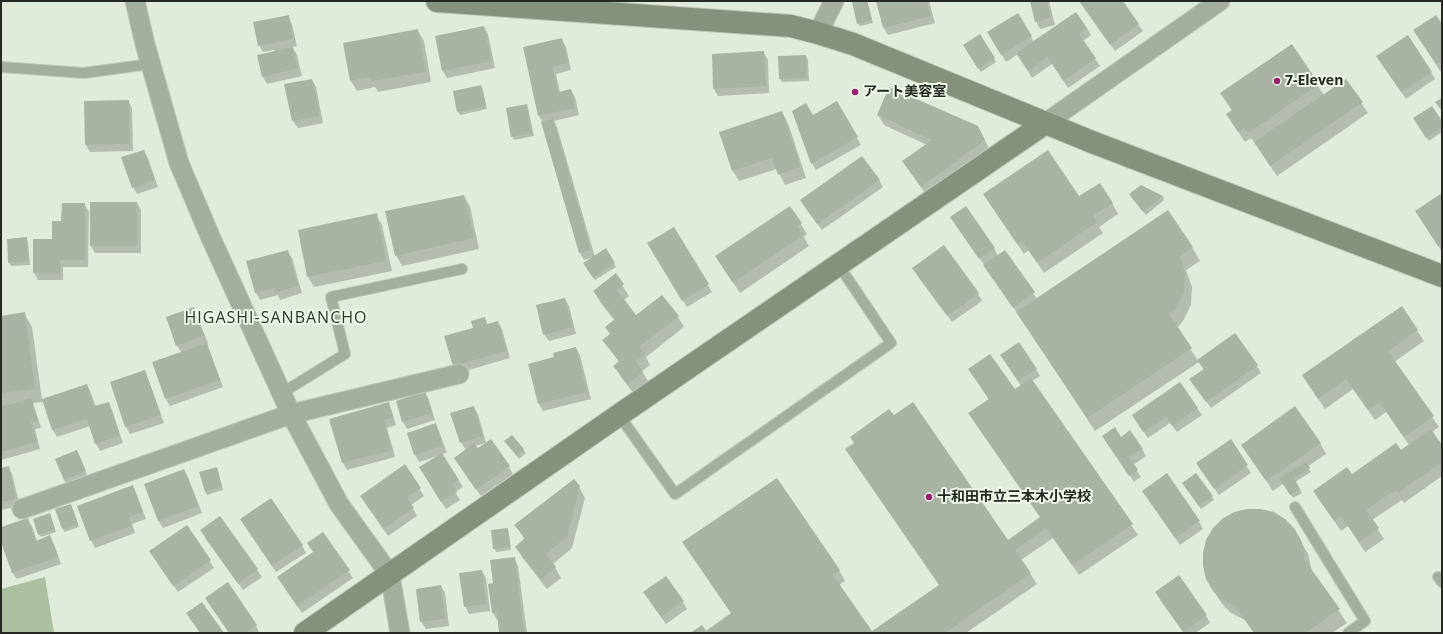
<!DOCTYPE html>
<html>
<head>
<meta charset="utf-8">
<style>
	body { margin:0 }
	#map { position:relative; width:1443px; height:634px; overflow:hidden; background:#e1ebdb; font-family:"Open Sans",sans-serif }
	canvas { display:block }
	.frame { position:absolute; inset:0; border:2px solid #252823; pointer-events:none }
</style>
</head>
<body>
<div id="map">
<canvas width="1443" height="634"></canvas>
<div class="frame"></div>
</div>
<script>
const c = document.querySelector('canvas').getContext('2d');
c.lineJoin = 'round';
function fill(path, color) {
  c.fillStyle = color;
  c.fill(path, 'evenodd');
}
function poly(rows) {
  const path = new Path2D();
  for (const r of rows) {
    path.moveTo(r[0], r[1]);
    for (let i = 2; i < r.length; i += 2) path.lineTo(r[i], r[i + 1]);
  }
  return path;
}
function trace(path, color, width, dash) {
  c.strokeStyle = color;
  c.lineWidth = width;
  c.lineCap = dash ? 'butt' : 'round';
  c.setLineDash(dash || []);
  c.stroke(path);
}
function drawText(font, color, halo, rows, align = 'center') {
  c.font = font + ' "Open Sans","Noto Sans JP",sans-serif';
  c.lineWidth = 4;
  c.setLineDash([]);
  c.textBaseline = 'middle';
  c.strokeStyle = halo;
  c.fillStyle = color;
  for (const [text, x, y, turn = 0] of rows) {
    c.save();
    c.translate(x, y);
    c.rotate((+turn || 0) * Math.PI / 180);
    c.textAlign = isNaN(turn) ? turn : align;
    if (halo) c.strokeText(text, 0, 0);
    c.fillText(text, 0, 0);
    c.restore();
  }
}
const green = poly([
	[45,577,54,633,1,633,1,589]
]);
const shadow = poly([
	[862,1,867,1,868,3,873,23,860,26,858,23],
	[877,1,929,1,935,23,888,35,884,28],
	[1031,1,1049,1,1055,25,1040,29,1036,21],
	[1080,1,1122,1,1143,31,1115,51],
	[1018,14,1034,42,1087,28,1091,35,1083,41,1100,66,1068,88,1052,64,1032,78,1018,54,1006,62,988,32],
	[288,17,292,24,297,46,292,47,297,55,302,76,267,84,263,77,275,52,274,50,263,52,259,45],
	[1442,25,1442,70,1440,71,1419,37],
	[484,27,488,34,495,68,447,78,443,71],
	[418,31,424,41,431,82,378,92,375,87,357,91,351,81],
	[980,36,996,62,981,72,964,46],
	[562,40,566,47,571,70,556,74,560,92,571,90,575,97,579,115,554,121,557,127,595,257,606,250,616,267,595,280,584,263,593,257,584,260,580,253,543,123,539,116,524,48],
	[1291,46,1324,95,1346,80,1368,113,1277,176,1255,143,1251,138,1245,142,1233,124,1227,114,1232,110,1222,94],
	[764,53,768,60,769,93,718,96,714,89],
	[806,56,808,60,809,81,782,82,780,79,779,57],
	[1382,63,1431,72,1435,79,1406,99],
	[312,80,316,87,323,123,298,128,293,121,286,85],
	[481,86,483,90,487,109,460,115,458,112],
	[128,101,132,108,133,151,90,152,86,145],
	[837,103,861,145,816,170,812,163,813,116],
	[526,105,528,108,534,136,514,140,512,136],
	[782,112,788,123,806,178,785,185,777,169,739,181,733,171,720,133],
	[878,115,984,138,990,151,927,196,904,162,927,145,884,125],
	[1414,119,1442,123,1442,132,1429,141],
	[144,151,148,158,158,187,137,194,133,187],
	[879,180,883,187,822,230,805,207],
	[1141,186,1163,197,1164,200,1146,215,1132,198],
	[984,194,1079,197,1112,203,1118,214,1099,227,1103,233,1044,273,1029,250,1024,254],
	[1442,194,1442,252,1422,221],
	[464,196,470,206,479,249,402,266,396,255],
	[137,203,141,210,141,253,95,253,91,246],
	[84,204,89,211,88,267,63,267,63,280,38,280,34,272,62,222],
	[790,207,807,234,804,237,809,246,740,293,723,267],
	[376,215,382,225,392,271,314,287,308,277],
	[956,224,994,248,998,256,1004,251,1037,299,1192,247,1200,261,1186,270,1192,287,1191,305,1183,321,1177,328,1198,361,1257,366,1261,373,1211,408,1195,386,1204,370,1199,362,1095,431,1018,314],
	[673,228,712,292,687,307,652,251],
	[26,238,28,242,30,265,11,266,9,262],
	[287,251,292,258,302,293,280,300,278,295,260,300,256,293],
	[615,274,629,296,624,300,636,316,678,317,684,327,646,357,650,365,642,371,649,383,634,394,621,377,615,366,619,362,604,340,610,335,615,321,600,302,594,291],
	[917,275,978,294,982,301,952,322],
	[565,299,569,306,576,334,549,341,544,334],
	[193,308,197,316,208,343,206,344,210,352,223,387,170,406,166,399,182,353,177,346,167,318],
	[1402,308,1424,341,1394,362,1439,427,1432,432,1442,447,1442,476,1404,503,1402,500,1372,520,1384,539,1365,552,1348,526,1341,531,1314,491,1352,475,1400,451,1409,445,1386,412,1375,420,1353,389,1325,409,1303,376],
	[24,313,32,327,42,400,87,385,91,393,96,407,108,403,112,410,123,443,100,451,96,444,90,426,57,437,53,430,44,402,33,403,41,428,35,429,40,449,1,460,1,317],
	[484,318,488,325,498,322,502,329,510,358,458,373,454,366,474,328],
	[576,348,580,355,591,399,543,411,539,404,529,365,555,358],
	[1001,355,1036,369,1040,376,1032,381,1138,535,1079,575,1053,538,1021,560,1037,584,966,633,692,633,706,632,732,614,683,543,839,570,845,581,839,585,872,632,1041,518,970,414,989,400,969,369,1014,391,1021,386],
	[144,372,148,379,164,423,130,434,126,427,111,383],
	[425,392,429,400,435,420,407,429,403,422,397,401],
	[388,404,392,411,396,425,387,428,395,457,347,470,343,463,330,419],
	[473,407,478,414,486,443,509,467,513,474,481,496,455,458,466,451,461,442],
	[486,443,478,450,475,446],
	[1197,408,1202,415,1177,432,1170,423,1148,438,1137,422],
	[435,424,439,431,447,453,442,454,463,487,455,492,460,500,446,509,425,475,437,456,419,462,415,455],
	[512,436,526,453,519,459,508,445],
	[1121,438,1142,449,1146,456,1133,465,1141,477,1134,482,1107,443],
	[1230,441,1251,473,1219,495,1201,470],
	[1320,443,1326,454,1307,467,1311,472,1295,482,1302,493,1293,498,1283,484,1273,491,1242,445],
	[79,455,87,475,66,483,64,480],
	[405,466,424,496,411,505,417,516,388,536,365,503],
	[8,467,12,474,20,506,1,510,1,469],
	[184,470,188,477,202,513,163,528,158,520],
	[218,471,223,490,207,495,205,491],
	[132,486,136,493,146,519,132,524,135,533,95,548,91,540],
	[579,487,585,498,572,548,553,564,561,578,547,589,522,557,516,547,525,540,516,525],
	[1185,487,1212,497,1214,500,1201,509],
	[1148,498,1199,522,1203,529,1180,545],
	[73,509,79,527,64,532,63,529],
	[220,517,262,577,243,590,205,538],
	[51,518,56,532,41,537,39,534],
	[27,519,32,526,37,541,50,537,54,544,61,564,17,579,12,572,1,539,1,528],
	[245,526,302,545,306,553,276,572],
	[507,529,509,533,511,550,496,552,494,548],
	[323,533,353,578,302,613,278,578,314,553],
	[1300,540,1308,554,1312,571,1347,623,1332,633,1254,633,1245,620,1231,613,1222,604,1215,593],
	[154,558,210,561,214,568,178,592],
	[514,558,518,566,527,633,500,633,499,620,497,620,493,613,494,584],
	[482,571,486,578,490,611,469,614,465,606],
	[441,586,445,593,449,626,426,629,421,621],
	[649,600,683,602,687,609,666,624],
	[1160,600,1206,615,1210,623,1195,633,1184,633],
	[256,625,259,633,229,633]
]);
const building = poly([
	[858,1,867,1,872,20,857,24,852,2],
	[876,1,927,1,931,16,883,28],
	[1030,1,1047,1,1051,18,1035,22],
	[1079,1,1123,1,1139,24,1110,45],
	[1076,12,1087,28,1079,34,1096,58,1064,81,1047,57,1028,71,1016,53],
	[1018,13,1032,36,1001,55,987,32],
	[289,15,293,39,258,46,253,22],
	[1436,15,1442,24,1442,60,1436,64,1413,30],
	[484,26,492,61,442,71,435,36],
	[418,29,426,72,371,81,370,77,350,81,343,43],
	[980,34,995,58,978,69,963,45],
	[1408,35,1432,72,1401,92,1376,56],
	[562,38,568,63,552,67,558,92,571,89,575,108,538,116,523,47],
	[1292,44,1319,84,1248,133,1244,128,1238,132,1226,114,1232,110,1220,93],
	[293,47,298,68,262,77,257,55],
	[764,51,766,86,713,89,712,54],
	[806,55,807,78,779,79,778,56],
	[312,79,320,116,292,121,284,84],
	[1346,79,1363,102,1270,166,1254,142],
	[481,85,486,106,457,112,453,91],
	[889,87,978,126,985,140,921,187,902,161,932,140,877,115],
	[1442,98,1442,111,1435,102],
	[129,100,130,144,85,145,84,101],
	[837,101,858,137,811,164,792,111,806,103,813,115],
	[527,104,532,133,511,137,506,108],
	[1432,106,1442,121,1442,127,1426,138,1413,118],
	[782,111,801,167,778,175,772,158,732,171,719,132],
	[553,118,591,250,579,253,541,122],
	[144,150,155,180,132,188,121,157],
	[1048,150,1079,196,1100,183,1113,203,1093,216,1097,222,1037,263,1022,241,1017,244,983,194],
	[862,156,880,180,817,224,800,200],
	[1141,185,1163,196,1143,212,1129,194],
	[1442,193,1442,243,1438,246,1415,211],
	[464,195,474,238,395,256,385,211],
	[90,202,137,202,137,246,90,246],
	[62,203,85,203,85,260,60,260,60,273,33,273,33,239,52,239,52,221,61,221],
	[790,206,802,223,798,226,804,235,733,283,715,256],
	[966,206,995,248,979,259,950,217],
	[1168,210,1193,247,1180,256,1185,273,1184,292,1176,308,1169,314,1192,348,1087,418,1016,312],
	[377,213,386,261,307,277,298,230],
	[674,227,709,284,682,301,647,243],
	[27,237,28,261,8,263,7,239],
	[944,245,979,293,947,316,912,268],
	[606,248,615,263,593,278,583,263],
	[288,250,298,286,275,293,274,288,255,293,246,261],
	[1005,250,1035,292,1013,308,983,265],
	[616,273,624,284,617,290,636,315,662,295,679,316,639,347,645,354,636,361,643,372,628,384,613,366,619,361,602,340,610,334,605,327,615,319,593,291],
	[565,298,573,327,543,335,536,305],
	[1402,306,1418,330,1388,351,1434,416,1404,437,1380,402,1368,410,1346,379,1318,399,1302,375],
	[194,307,204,336,176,346,166,317],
	[25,312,35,389,1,393,1,316],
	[485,317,487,324,498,321,507,351,453,366,444,336,473,328,471,321],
	[1235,333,1258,365,1206,402,1189,379,1204,369,1197,360],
	[1019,342,1037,369,1018,381,1000,355],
	[207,343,220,380,165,399,152,362],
	[576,347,587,392,538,404,528,364,554,357,553,353],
	[990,354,1015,389,1031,378,1133,524,1072,565,1046,528,1015,550,1031,573,945,633,690,633,702,625,706,631,731,613,682,542,777,478,840,570,833,575,872,631,939,585,845,449,854,443,850,437,889,409,894,415,913,402,1008,540,1040,517,968,413,989,399,968,369],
	[145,370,161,415,125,427,110,382],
	[1180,382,1198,408,1172,426,1166,417,1143,432,1132,415],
	[87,384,94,406,109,402,120,436,95,444,87,419,52,430,42,399],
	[425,391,432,413,402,422,396,401],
	[31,398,38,420,31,422,37,442,1,452,1,407],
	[389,402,393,418,384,420,392,450,342,463,329,419],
	[474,406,483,436,460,443,450,413],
	[1295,406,1321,443,1266,481,1241,445],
	[436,423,443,446,414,455,407,433],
	[1115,427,1121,437,1130,430,1143,449,1129,457,1138,470,1129,476,1102,436],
	[1431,429,1442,445,1442,462,1398,493,1395,490,1366,510,1379,528,1359,542,1341,516,1334,521,1313,491,1347,467,1352,474,1396,443,1401,450],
	[512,435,524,449,517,456,504,441],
	[491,439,510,466,476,490,454,458,474,443,478,448],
	[1231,439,1248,465,1214,489,1196,463],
	[77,450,86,471,64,480,55,459],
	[442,453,459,480,452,484,457,492,441,502,419,467],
	[1306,462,1310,468,1294,478,1300,489,1290,495,1279,478],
	[405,464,421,488,407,498,414,508,384,529,360,496],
	[9,466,16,499,1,502,1,468],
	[217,467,222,487,205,492,199,472],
	[184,469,198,506,158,521,144,484],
	[1167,473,1200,521,1175,538,1142,491],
	[1196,473,1213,496,1199,506,1182,483],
	[574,479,580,486,567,537,546,554,556,567,541,579,515,547,525,538,514,525],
	[133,485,143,512,129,517,132,526,90,541,77,506],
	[271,498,303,545,272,566,240,519],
	[71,504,78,524,62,529,55,509],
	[1247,509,1260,509,1274,512,1285,519,1294,528,1301,540,1305,553,1304,559,1340,609,1305,633,1254,633,1236,607,1222,600,1213,591,1206,579,1203,566,1203,553,1206,540,1213,528,1222,519,1234,512],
	[50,513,55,529,38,535,33,519],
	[220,516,258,569,238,584,200,530],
	[28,518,36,541,50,535,58,557,12,573,1,542,1,527],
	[187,525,211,560,173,586,149,551],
	[508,528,510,547,493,549,491,530],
	[323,532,350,570,297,606,277,577,313,552,307,543],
	[515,557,524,633,499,633,497,612,492,613,488,584,493,583,490,560],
	[482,570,486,604,464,607,459,573],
	[1179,575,1207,615,1183,632,1155,592],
	[666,576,684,601,661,617,643,592],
	[228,582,257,625,245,633,229,633,205,598],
	[441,585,445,619,420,622,416,589],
	[202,602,224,633,200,633,186,613]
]);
const lane = poly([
	[1,67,84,73,150,64],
	[282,393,345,354,331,297,462,269],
	[619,415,675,494,891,343,838,264],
	[1295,507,1365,621,1348,633],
	[1438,577,1442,582]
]);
const street = poly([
	[135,1,145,44,179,163,210,236,291,414,339,504,390,575,400,633],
	[818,33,834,1],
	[1044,124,1220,1],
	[22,509,291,414,459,374]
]);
const secondary = poly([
	[437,1,791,26,818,33,853,44,1092,142,1442,276],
	[305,633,619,415,1044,124]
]);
const markers = [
	[1277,81,4,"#9c1e74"],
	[855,92,4,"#9c1e74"],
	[929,497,4,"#9c1e74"]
];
const poiNames = [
	["7-Eleven",1285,81],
	["アート美容室",863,92],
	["十和田市立三本木小学校",937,497]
];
const quarterNames = [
	["HIGASHI-SANBANCHO",276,318]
];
fill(green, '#abc0a0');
fill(shadow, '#0003');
fill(building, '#a9b3a4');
trace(lane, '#bfc8ba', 12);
trace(street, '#bfc8ba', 21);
trace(secondary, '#bfc8ba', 24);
trace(lane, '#a4ae9f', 10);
trace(street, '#a4ae9f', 19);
trace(secondary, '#84927c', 22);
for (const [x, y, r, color] of markers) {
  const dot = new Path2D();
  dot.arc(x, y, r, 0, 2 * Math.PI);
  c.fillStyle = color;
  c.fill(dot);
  trace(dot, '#eef8e8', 1.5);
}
drawText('bold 14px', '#252823', '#eef8e8', poiNames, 'left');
c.letterSpacing = '1px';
drawText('16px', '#2e362a', '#eef8e8', quarterNames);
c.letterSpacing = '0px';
</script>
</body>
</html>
